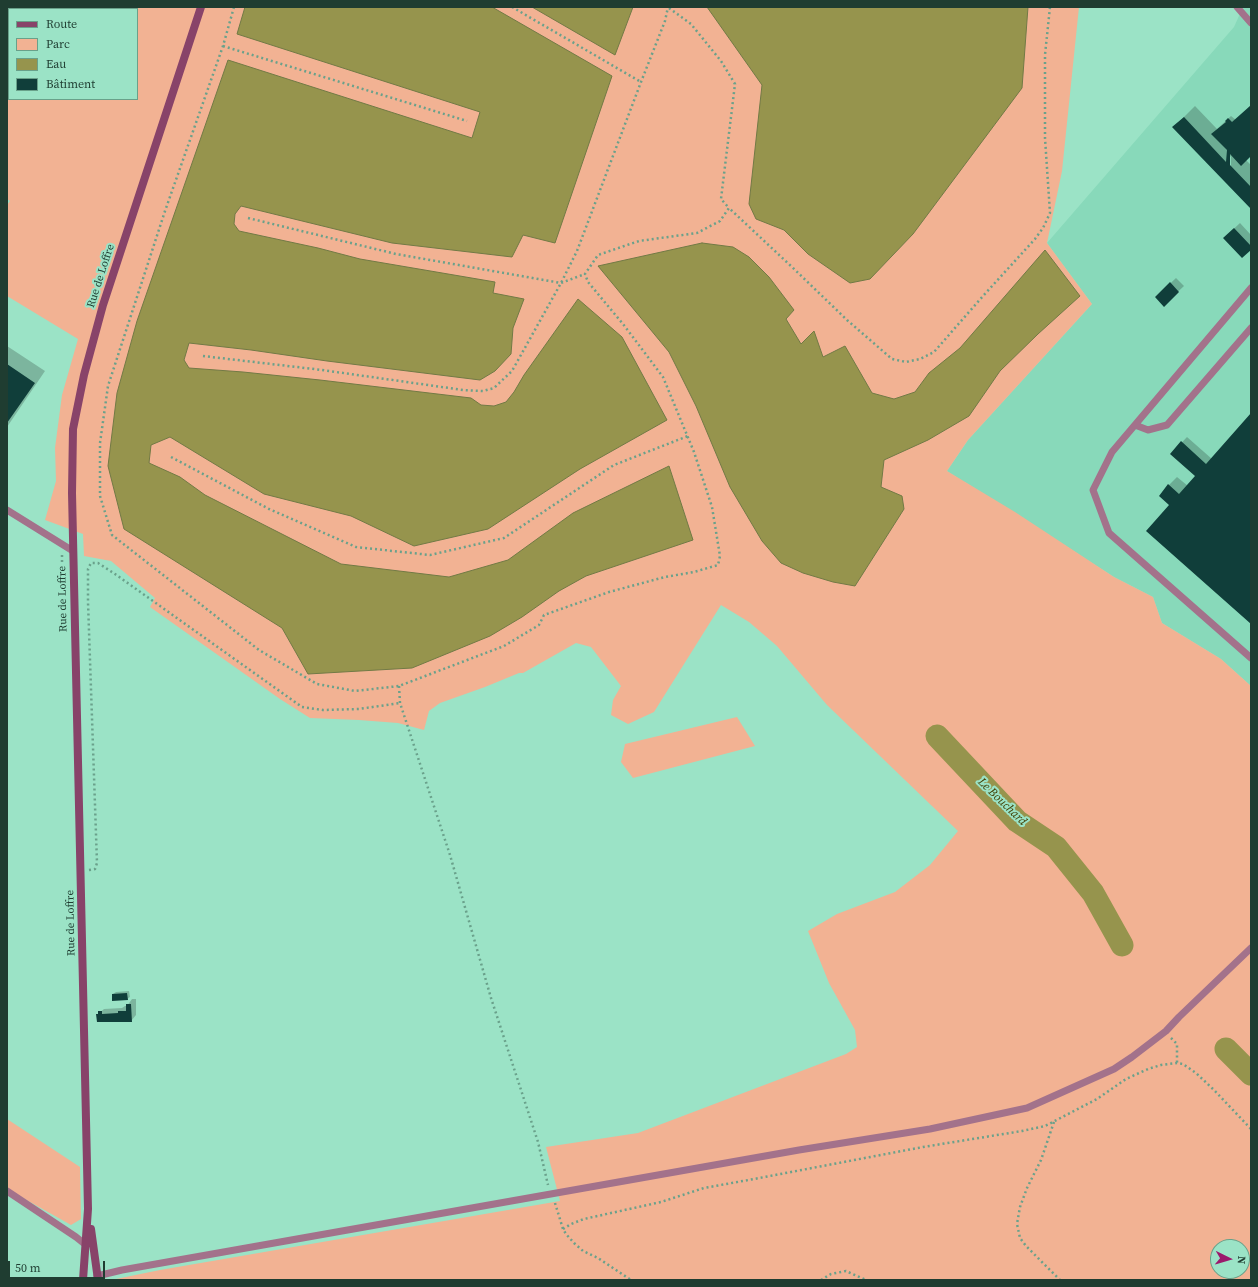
<!DOCTYPE html>
<html>
<head>
<meta charset="utf-8">
<style>
	body { margin:0 }
	#map { position:relative; width:1258px; height:1287px; overflow:hidden; background:#9be3c6; font-family:"Source Serif 4",serif }
	canvas { display:block }
	.frame { position:absolute; inset:0; border:8px solid #1f3d31; pointer-events:none }
	.legend { position:absolute; left:8px; top:8px; width:130px; height:92px; box-sizing:border-box; background:#9be3c6; border:1px solid #69a18a; margin:0; padding:5px 7px; list-style:none; font-size:12px; color:#1f3d31 }
	.legend li { display:flex; align-items:center; gap:8px; height:20px }
	.legend b { width:20px; border:1px solid #69a18a }
	.north { position:absolute; left:1210px; top:1239px; width:40px; height:40px; box-sizing:border-box; background:#9be3c6; border:1px solid #69a18a; border-radius:50%; rotate:95deg; font-size:11px; font-weight:700; line-height:16px; text-align:center; color:#1f3d31 }
	.north::after { content:''; display:block; margin:auto; width:14px; height:18px; background:#9b196c; clip-path:polygon(50% 0,100% 100%,50% 72%,0 100%) }
	.scale { position:absolute; left:8px; top:1261px; width:97px; height:18px; box-sizing:border-box; border:2px solid #1f3d31; border-top:0; padding-left:5px; font-size:12px; line-height:14px; white-space:nowrap; color:#1f3d31; -webkit-text-stroke:3px #9be3c6; paint-order:stroke }
</style>
</head>
<body>
<div id="map">
<canvas width="1258" height="1287"></canvas>
<div class="frame"></div>
<ul class="legend">
<li><b style="height:5px;background:#884369"></b>Route</li>
<li><b style="height:11px;background:#f2b293"></b>Parc</li>
<li><b style="height:11px;background:#96944d"></b>Eau</li>
<li><b style="height:11px;background:#103e3a"></b>Bâtiment</li>
</ul>
<div class="north">N</div>
<div class="scale">50 m</div>
</div>
<script>
const c = document.querySelector('canvas').getContext('2d');
c.lineJoin = 'round';
function fill(path, color) {
  c.fillStyle = color;
  c.fill(path, 'evenodd');
}
function poly(rows) {
  const path = new Path2D();
  for (const r of rows) {
    path.moveTo(r[0], r[1]);
    for (let i = 2; i < r.length; i += 2) path.lineTo(r[i], r[i + 1]);
  }
  return path;
}
function trace(path, color, width, dash) {
  c.strokeStyle = color;
  c.lineWidth = width;
  c.lineCap = dash ? 'butt' : 'round';
  c.setLineDash(dash || []);
  c.stroke(path);
}
function drawText(font, color, halo, rows, align = 'center') {
  c.font = font + ' "Source Serif 4",serif';
  c.lineWidth = 4;
  c.setLineDash([]);
  c.textBaseline = 'middle';
  c.strokeStyle = halo;
  c.fillStyle = color;
  for (const [text, x, y, turn = 0] of rows) {
    c.save();
    c.translate(x, y);
    c.rotate((+turn || 0) * Math.PI / 180);
    c.textAlign = isNaN(turn) ? turn : align;
    if (halo) c.strokeText(text, 0, 0);
    c.fillText(text, 0, 0);
    c.restore();
  }
}
const built = poly([
	[1243,7,1251,7,1251,686,1221,659,1162,623,1153,597,1114,577,947,471,968,440,1092,304,1047,243,1234,27]
]);
const green = poly([
	[7,7,1079,7,1062,171,1047,243,1092,304,968,440,947,471,1015,512,1114,577,1153,597,1162,623,1221,659,1251,686,1251,1280,111,1280,160,1270,560,1201,546,1147,638,1133,846,1054,857,1047,855,1030,829,983,808,931,837,914,895,892,930,865,958,831,827,705,777,646,749,622,721,605,654,712,628,724,611,715,613,700,621,686,591,647,576,643,523,673,519,673,485,687,440,703,429,711,424,730,398,723,359,720,310,718,280,699,150,607,155,598,111,561,84,556,83,534,45,520,56,481,55,448,62,395,78,339,7,296,7,205,10,201,7,199],
	[9,9,137,9,137,99,9,99],
	[1218,1247,1242,1247,1242,1271,1218,1271],
	[737,717,755,746,633,778,621,762,625,744],
	[7,1119,80,1167,81,1219,71,1225,7,1189]
]);
const water = poly([
	[245,7,492,7,612,76,555,243,523,235,512,257,392,243,241,206,235,214,234,224,239,231,318,248,360,259,495,282,493,293,524,299,513,328,511,354,495,371,480,380,327,361,251,350,189,343,184,360,189,368,243,372,320,380,471,398,481,405,494,406,506,402,514,392,524,375,578,299,622,337,667,420,580,469,488,529,414,546,351,516,264,494,170,437,151,445,149,463,180,477,205,495,341,564,449,577,508,560,573,513,669,466,693,540,586,576,559,591,522,617,490,636,412,668,308,674,282,628,124,529,108,466,117,393,137,321,228,60,472,138,480,112,237,34,245,7],
	[532,7,633,7,615,55,532,7],
	[707,7,1028,7,1022,88,913,234,870,279,850,283,808,254,784,230,756,219,749,204,762,85,707,7],
	[702,243,733,247,749,257,769,277,794,310,786,319,801,344,814,331,823,357,845,346,872,393,894,399,915,392,929,373,960,348,1045,250,1080,296,1038,334,1000,371,969,416,928,440,884,460,881,487,902,496,904,509,855,586,833,582,803,573,781,563,762,541,730,487,696,406,669,352,598,266,702,243]
]);
const shadow = poly([
	[1251,105,1251,155,1246,160,1251,165,1251,207,1174,127,1195,106,1217,129,1231,116,1236,120],
	[1231,156,1231,168,1229,168,1229,158],
	[1240,223,1251,235,1251,249,1224,238],
	[1176,278,1184,286,1164,305,1156,297],
	[7,346,45,371,7,427],
	[1251,415,1251,622,1171,505,1169,485,1177,477,1188,486,1196,476,1171,454,1187,437,1212,459],
	[129,991,130,997,127,999,113,994,116,992],
	[132,999,136,999,136,1015,131,1021,97,1015,104,1009,122,1008,125,1006,127,1006]
]);
const river = poly([
	[937,736,1017,821,1056,847,1093,893,1122,945],
	[1226,1049,1251,1074]
]);
const building = poly([
	[1250,106,1251,107,1251,156,1241,166,1230,154,1230,165,1251,187,1251,209,1172,127,1184,117,1226,162,1227,150,1211,134,1226,122,1225,121,1228,118,1232,122],
	[1234,228,1251,246,1251,250,1242,258,1223,238],
	[1170,282,1179,292,1164,307,1155,297],
	[7,364,35,383,7,423],
	[1251,413,1251,624,1146,531,1169,505,1159,496,1168,484,1179,494,1195,476,1170,454,1181,441,1206,464],
	[127,993,128,1000,112,1001,112,994],
	[126,1004,131,1004,132,1022,97,1022,96,1014,98,1014,98,1011,102,1011,102,1014,118,1013,118,1011,126,1011]
]);
const path = poly([
	[234,7,223,46,165,211,108,386,100,443,100,496,112,535,259,650,317,684,355,691,399,686,504,646,539,625,544,615,609,592,665,577,694,572,718,565,720,556,712,507,694,452,663,377,623,324,588,282,585,274,598,255,639,241,697,233,720,221,729,208,792,267,847,320,892,359,906,362,920,359,934,352,983,296,1035,239,1043,228,1050,213,1045,138,1045,55,1050,7],
	[512,7,641,82],
	[669,8,691,24,721,61,735,84,721,199,729,208],
	[223,46,467,121],
	[248,218,396,254,561,283,585,274],
	[203,356,322,370,463,390,483,391,494,388,512,371,561,283,577,251,641,82,665,21,668,7],
	[171,457,269,509,356,547,430,555,504,538,614,465,688,436],
	[62,555,62,584],
	[399,686,400,703,450,855,491,998,538,1142,548,1185],
	[89,870,95,869,97,863,88,602,88,569,91,563,98,563,115,574,302,707,323,710,359,709,400,703],
	[1171,1038,1177,1044,1177,1063],
	[1054,1122,1041,1160,1027,1188,1020,1207,1017,1224,1020,1238,1026,1246,1060,1280],
	[555,1203,563,1229,566,1234,574,1243,583,1251,598,1258,631,1280],
	[563,1229,571,1224,584,1219,661,1202,704,1188,754,1179,923,1147,1022,1131,1045,1126,1097,1099,1126,1079,1148,1069,1161,1065,1177,1063,1183,1064,1196,1073,1214,1090,1251,1129],
	[821,1280,831,1274,846,1271,866,1280]
]);
const lane = poly([
	[1237,7,1251,23],
	[1251,288,1112,452,1093,490,1109,533,1251,658],
	[1135,425,1148,430,1167,425,1251,328],
	[7,510,73,551],
	[7,1191,76,1237,86,1245],
	[97,1276,122,1270,799,1150,930,1129,1027,1108,1114,1069,1132,1057,1166,1031,1179,1017,1251,948]
]);
const secondary = poly([
	[91,1229,98,1280],
	[83,1280,88,1209,72,493,73,429,84,375,103,305,201,7]
]);
const streetNames = [
	["Rue de Loffre",101,276,-72],
	["Rue de Loffre",63,599,-91],
	["Rue de Loffre",71,923,-91]
];
const waterNames = [
	["Le Bouchard",1002,802,44]
];
fill(built, '#88d9ba');
fill(green, '#f2b293');
fill(water, '#96944d');
trace(water, '#727a45', 1);
fill(shadow, '#0003');
trace(river, '#96944d', 23);
fill(building, '#103e3a');
trace(path, '#6aa18b', 2.5, [2, 3]);
trace(lane, '#a3728b', 7);
trace(secondary, '#884369', 8);
drawText('11px', '#1f3d31', '#9be3c6', streetNames);
drawText('italic 12px', '#424005', '#9be3c6', waterNames);
</script>
</body>
</html>
